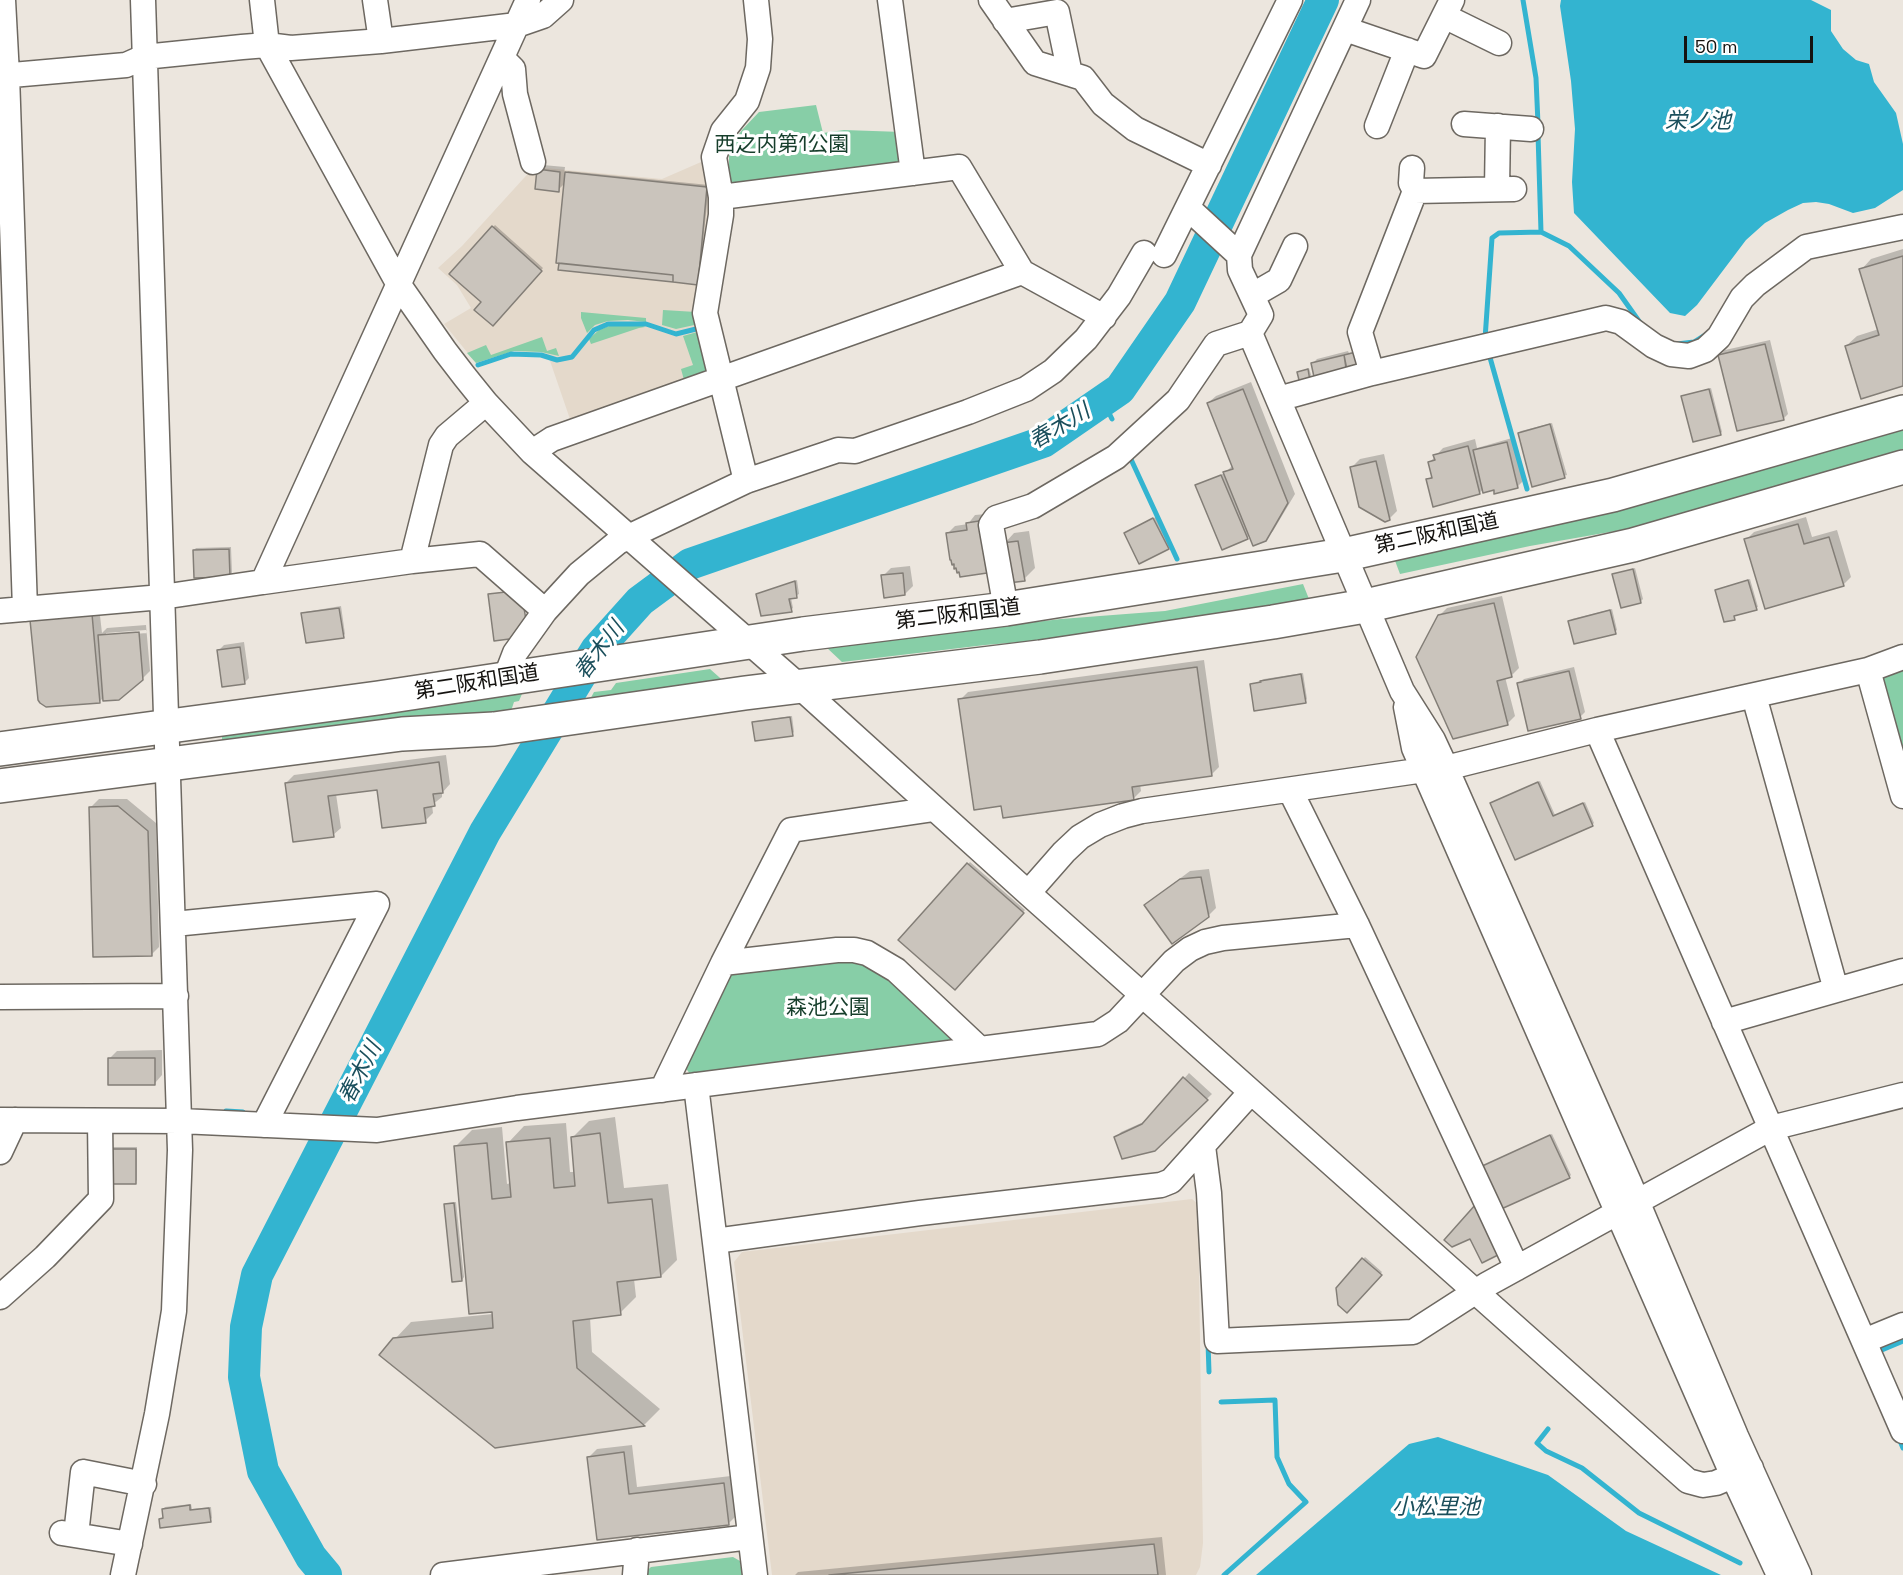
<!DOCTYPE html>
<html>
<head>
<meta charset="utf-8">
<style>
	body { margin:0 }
	#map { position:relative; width:1903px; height:1575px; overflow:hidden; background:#ece6de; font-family:"Space Grotesk",sans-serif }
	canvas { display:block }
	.scale { position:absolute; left:1684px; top:36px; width:129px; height:27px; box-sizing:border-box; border:3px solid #151310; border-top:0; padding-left:8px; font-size:18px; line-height:21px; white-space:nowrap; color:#151310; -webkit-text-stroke:4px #fff; paint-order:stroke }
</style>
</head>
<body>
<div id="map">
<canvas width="1903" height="1575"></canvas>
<div class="scale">50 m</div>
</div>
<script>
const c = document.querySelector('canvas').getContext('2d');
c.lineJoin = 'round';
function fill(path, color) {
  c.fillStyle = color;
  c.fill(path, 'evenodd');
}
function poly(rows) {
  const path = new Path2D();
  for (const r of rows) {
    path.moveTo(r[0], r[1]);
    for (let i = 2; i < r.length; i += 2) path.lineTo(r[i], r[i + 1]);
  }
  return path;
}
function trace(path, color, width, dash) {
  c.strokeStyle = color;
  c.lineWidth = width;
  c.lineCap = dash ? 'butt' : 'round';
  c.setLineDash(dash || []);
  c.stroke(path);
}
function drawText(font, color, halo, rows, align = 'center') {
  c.font = font + ' "Space Grotesk","Noto Sans JP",sans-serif';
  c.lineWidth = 6;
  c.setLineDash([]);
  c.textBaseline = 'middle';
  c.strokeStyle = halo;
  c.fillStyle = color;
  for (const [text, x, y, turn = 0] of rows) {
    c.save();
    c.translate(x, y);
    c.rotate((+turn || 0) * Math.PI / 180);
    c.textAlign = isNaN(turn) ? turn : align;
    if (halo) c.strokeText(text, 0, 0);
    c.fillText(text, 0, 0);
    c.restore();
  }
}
const built = poly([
	[708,159,712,183,705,376,571,422,548,355,541,352,514,351,476,363,444,324,471,308,457,285,438,268,462,246,534,167,662,179],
	[1192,1199,1198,1204,1203,1543,1200,1567,1196,1575,772,1575,734,1262,742,1252]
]);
const green = poly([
	[816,105,823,133,844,130,902,132,906,158,898,165,739,188,729,179,729,156,731,145,742,130,759,112],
	[663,310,696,312,699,324,676,329,662,325],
	[581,312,646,318,646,322,628,320,608,321,595,325,587,333,581,318],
	[638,324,645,327,639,328,591,344,589,339,599,330,609,326],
	[701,331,710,364,705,376,613,408,612,404,684,380,681,369,693,365,683,336],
	[542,337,547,351,556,348,559,356,541,352,514,351,476,363,467,353,486,345,491,355],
	[1903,430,1903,454,1644,526,1530,546,1400,574,1394,558,1569,520,1756,471],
	[1303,584,1309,599,1093,636,985,645,842,662,826,647,1061,619,1165,611],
	[1903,666,1903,746,1899,747,1880,683,1887,672],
	[710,669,728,685,587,705,594,692,611,690,616,683],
	[524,689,519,701,514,702,510,714,341,725,222,741,222,734],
	[828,958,875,962,955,1038,951,1043,690,1074,685,1067,729,975,737,970],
	[733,1557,740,1561,742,1575,642,1575,651,1567]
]);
const water = poly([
	[1561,0,1811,0,1831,10,1831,31,1843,49,1856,60,1869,64,1874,82,1896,113,1903,144,1903,190,1875,208,1853,213,1829,204,1816,202,1803,203,1788,210,1765,223,1746,240,1697,305,1685,316,1670,313,1574,213,1572,182,1575,129,1571,81,1560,6],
	[1438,1437,1548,1475,1626,1531,1721,1575,1256,1575,1409,1444]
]);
const shadow = poly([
	[543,165,565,167,564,175,568,171,709,185,699,281,565,183,558,190,538,170],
	[495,225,543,268,493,324,483,302,451,274],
	[1903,249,1903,385,1846,346,1857,336,1879,329,1861,270,1871,259],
	[1770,340,1788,414,1783,419,1720,355,1725,350],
	[1348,351,1349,353,1358,351,1325,373,1312,364,1317,359],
	[1309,368,1312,378,1310,380,1298,372],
	[1251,382,1295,494,1273,531,1265,539,1250,535,1247,538,1197,485,1225,473,1233,465,1208,403,1216,396],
	[1711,388,1722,432,1720,434,1682,397,1685,395],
	[1552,423,1567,475,1533,485,1519,433,1521,431],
	[1512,438,1523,481,1518,486,1484,489,1479,493,1427,480,1433,475,1430,462,1443,448,1475,439,1477,448],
	[1384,454,1397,511,1389,519,1352,467,1360,459],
	[986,514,994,564,986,572,947,534,955,526,968,524,975,515],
	[1156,517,1170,546,1168,548,1127,531],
	[1806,517,1812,537,1837,530,1851,577,1843,585,1746,540,1754,532],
	[1029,531,1035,568,1024,579,1004,544,1014,533],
	[231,547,232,573,230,576,194,550,196,548],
	[910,566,913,586,905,594,883,576,891,568],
	[1635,568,1643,599,1641,601,1614,575],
	[1750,579,1758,607,1736,614,1734,618,1717,590],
	[797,580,799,594,791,598,793,608,791,610,758,594],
	[1502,596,1519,668,1511,676,1505,677,1515,716,1507,724,1439,616,1447,608],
	[341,606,345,634,343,636,303,614,305,612],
	[99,607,102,633,107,628,146,625,150,671,142,679,104,697,100,701,32,620],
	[146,630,147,633,106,636,106,633],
	[1612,609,1617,630,1615,632,1570,621,1572,619],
	[244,642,249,678,244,683,219,650,224,645],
	[1204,660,1219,767,1211,775,1140,784,1141,791,1133,799,1002,804,960,700,968,692],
	[1574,667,1585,712,1580,717,1519,684,1524,679],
	[1303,673,1307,699,1305,701,1251,685,1264,679],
	[792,716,794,732,792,734,754,723,756,721],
	[446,755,450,784,442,793,442,797,432,805,433,813,425,821,378,788,336,794,341,828,333,835,286,783,294,775],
	[1540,781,1555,815,1585,802,1594,823,1592,825,1491,803],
	[99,799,127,799,156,823,159,947,151,955,91,807],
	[970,862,1025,910,955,988,900,940],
	[1209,869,1216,908,1208,916,1146,906,1154,898,1190,871],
	[162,1050,162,1075,155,1083,109,1059,117,1051],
	[1189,1073,1212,1094,1154,1150,1116,1137,1121,1132,1148,1120],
	[615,1117,624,1188,668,1184,677,1260,661,1276,634,1279,636,1297,620,1313,590,1317,592,1352,660,1409,645,1424,495,1446,395,1339,411,1322,493,1314,456,1146,472,1130,502,1127,507,1184,511,1183,508,1143,524,1126,566,1123,570,1172,575,1172,572,1138,589,1121],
	[1552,1134,1571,1175,1569,1177,1482,1167],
	[112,1147,137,1147,137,1180,135,1182,109,1149],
	[456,1202,464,1277,462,1280,446,1205,448,1203],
	[1365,1257,1382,1272,1347,1311,1338,1288],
	[632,1445,637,1487,731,1476,736,1516,728,1524,599,1539,589,1457,597,1449],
	[191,1504,192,1509,211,1507,212,1518,210,1520,160,1519,164,1517,163,1509,165,1507],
	[1162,1537,1166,1575,795,1575,798,1572]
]);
const stream = poly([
	[1523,0,1536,78,1538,124],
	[1538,134,1541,232,1569,246,1619,293,1641,324],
	[1485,339,1492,238,1499,233,1541,232],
	[1677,344,1694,342,1705,335],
	[1489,354,1527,489],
	[478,365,511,354,541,355,557,360,572,357,594,330,608,324,646,324,676,334,700,328],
	[1103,401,1112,419],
	[1129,455,1177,559],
	[226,1111,243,1112],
	[1208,1343,1209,1372],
	[1877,1352,1903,1341],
	[1221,1402,1275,1400,1277,1457,1289,1484,1306,1502,1224,1575],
	[1548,1429,1537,1443,1546,1451,1582,1468,1639,1513,1740,1563],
	[1898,1436,1903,1448]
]);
const river = poly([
	[326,1575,311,1557,263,1471,244,1377,246,1327,257,1275,485,832,596,650,640,601,690,564,1043,442,1120,389,1180,302,1323,0]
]);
const building = poly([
	[537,169,560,172,559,192,535,189,537,169],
	[565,172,707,187,698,285,673,282,673,275,556,263,565,172],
	[492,226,542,271,493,326,474,310,481,302,449,274,492,226],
	[1903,256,1903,386,1861,399,1845,346,1879,335,1859,269,1903,256],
	[559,263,673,275,673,282,558,270,559,263],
	[1765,344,1784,420,1737,431,1718,355,1765,344],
	[1356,352,1359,364,1346,368,1344,355,1356,352],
	[1344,355,1347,370,1314,377,1311,363,1344,355],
	[1308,369,1310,381,1300,384,1297,372,1308,369],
	[1243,389,1288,503,1266,541,1253,546,1223,472,1233,469,1207,403,1243,389],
	[1709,389,1721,435,1693,442,1681,396,1709,389],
	[1550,424,1565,478,1532,487,1518,433,1550,424],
	[1507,442,1518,488,1494,494,1494,490,1483,493,1473,450,1507,442],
	[1468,446,1480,494,1433,507,1426,479,1432,478,1428,462,1435,460,1433,455,1468,446],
	[1376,461,1390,520,1385,522,1359,507,1350,467,1376,461],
	[1221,475,1248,539,1222,550,1195,485,1221,475],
	[1153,518,1169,549,1139,564,1124,533,1153,518],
	[979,521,987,573,960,577,959,572,957,573,956,568,954,569,954,564,952,565,951,560,950,560,946,533,967,530,966,523,979,521],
	[1798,524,1804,544,1829,537,1844,586,1765,609,1744,539,1798,524],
	[1018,541,1025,581,1008,583,1002,543,1018,541],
	[229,549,230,577,194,578,193,550,229,549],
	[1633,569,1641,603,1621,608,1612,574,1633,569],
	[903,573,905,595,884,598,881,575,903,573],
	[1748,580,1757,610,1734,616,1735,620,1724,622,1715,590,1748,580],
	[795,581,797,598,789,599,792,612,761,616,756,594,795,581],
	[506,592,524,608,527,626,517,638,494,641,488,594,506,592],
	[1494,603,1512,677,1497,681,1508,725,1453,739,1416,657,1438,615,1494,603],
	[339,608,344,638,306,643,301,613,339,608],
	[1610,610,1616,634,1574,644,1568,621,1610,610],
	[92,614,100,703,46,707,40,703,38,700,30,620,92,614],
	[139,632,143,680,119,700,103,701,98,635,139,632],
	[240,647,245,684,222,687,217,650,240,647],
	[1197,667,1212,776,1132,787,1134,800,1003,818,1001,806,974,810,958,699,1197,667],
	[1569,671,1581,719,1528,731,1517,683,1569,671],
	[1301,674,1306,703,1254,711,1250,684,1261,682,1260,681,1301,674],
	[790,717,793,736,755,741,752,722,790,717],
	[439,762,443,793,433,794,435,806,424,808,426,823,382,828,377,790,328,796,334,837,293,842,285,783,439,762],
	[1538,782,1553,816,1583,803,1593,826,1515,860,1490,803,1538,782],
	[118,806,148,831,152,956,93,957,89,807,118,806],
	[967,863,1024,913,955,990,898,940,967,863],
	[1201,877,1209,917,1172,944,1144,905,1180,879,1201,877],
	[108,1058,155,1058,155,1085,108,1085,108,1058],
	[1183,1077,1208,1100,1155,1151,1122,1159,1114,1137,1142,1124,1183,1077],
	[600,1133,608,1203,652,1199,661,1277,617,1282,621,1315,573,1321,577,1368,645,1426,495,1448,379,1355,393,1338,493,1328,492,1312,469,1314,454,1146,487,1143,492,1199,511,1197,506,1142,550,1138,554,1188,575,1186,571,1137,600,1133],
	[1550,1135,1570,1178,1499,1210,1480,1167,1550,1135],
	[108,1149,136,1149,136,1184,108,1184,108,1149],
	[454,1203,462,1281,452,1282,444,1204,454,1203],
	[1476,1204,1500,1254,1482,1263,1470,1239,1452,1247,1444,1240,1476,1204],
	[1362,1258,1382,1275,1347,1313,1338,1305,1336,1288,1362,1258],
	[624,1452,629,1494,724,1483,729,1525,597,1540,587,1457,624,1452],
	[190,1505,190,1510,209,1508,211,1522,160,1528,159,1519,163,1518,162,1509,190,1505],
	[1154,1544,1158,1575,829,1575,1154,1544]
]);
const minor = poly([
	[3,0,7,75,25,609],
	[262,0,267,45,399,285,445,351,465,377,486,403,532,452,799,686,1028,893,1688,1481,1703,1485,1716,1483,1751,1468],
	[375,0,381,41],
	[890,0,913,173],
	[991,0,1035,63,1083,78,1103,104,1135,129,1209,165],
	[1444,16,1499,43],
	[1005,21,1057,12,1070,74],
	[1345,29,1424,56,1452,0],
	[502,58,513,69,515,94,533,162],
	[0,76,126,65,144,57,242,47,267,45,291,48,381,41,517,25,543,16,561,0],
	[1464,124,1531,129],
	[1377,126,1407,50],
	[1497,189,1498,126],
	[1415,191,1514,189],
	[721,197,959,167,1022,272,1104,317],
	[1188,208,1239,255],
	[1164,255,1290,0],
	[1253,295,1279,280,1295,246],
	[1250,333,1402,691,1433,740,1446,768,1629,1182,1736,1436,1799,1575],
	[1372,373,1360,332,1415,191,1411,183,1412,168],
	[1278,399,1372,373,1606,318,1621,322,1654,346,1671,354,1689,356,1705,350,1719,337,1742,298,1755,285,1806,247,1903,227],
	[532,452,552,439,1022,272],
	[746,481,705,313,721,215,721,197,714,157,723,131,747,101,758,68,760,39,756,0],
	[412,561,441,445,447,436,486,403],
	[263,582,412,561,480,554,545,611],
	[1006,609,991,525,996,518,1033,506,1116,457,1178,400,1216,344,1250,333,1261,315,1240,270,1239,255,1358,0],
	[0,611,162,597,263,582,528,0],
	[1868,670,1903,796],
	[505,679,515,653,545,611,579,574,618,542,746,481,838,450,855,451,968,412,1026,389,1053,371,1086,339,1119,296,1144,253],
	[1754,696,1836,990],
	[1406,707,1414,748,1733,1476,1779,1575],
	[1597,730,1903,1431],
	[1446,768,1597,730,1868,670,1903,657],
	[1290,790,1357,925,1517,1268],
	[1028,893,1064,852,1080,837,1100,825,1123,816,1142,811,1424,770],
	[174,924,377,904,264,1125],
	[723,963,837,950,854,950,867,953,896,970,980,1049],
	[0,997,176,996],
	[1724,1022,1903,971],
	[696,1085,755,1575],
	[662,1090,723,963,791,830,934,809],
	[0,1120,180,1121,377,1130,517,1108,1098,1034,1118,1021,1174,961,1190,949,1205,942,1223,938,1357,925],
	[1203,1146,1209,1193,1217,1341,1413,1332,1486,1285,1771,1128,1903,1095],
	[0,1152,15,1120],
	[715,1241,920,1213,1161,1185,1171,1181,1251,1092],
	[0,1297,45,1257,101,1199,100,1121],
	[1864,1341,1903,1325],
	[62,1533,130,1544],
	[76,1535,83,1472,144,1484],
	[123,1575,157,1414,174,1311,180,1150,143,0],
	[443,1575,750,1537],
	[635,1575,637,1550]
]);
const highway = poly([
	[0,749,378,698,803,634,1006,609,1343,555,1613,495,1903,412],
	[0,786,402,734,494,729,745,693,1040,657,1273,622,1365,606,1633,545,1903,467]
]);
const parkNames = [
	["西之内第1公園",782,145],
	["森池公園",828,1008]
];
const streetNames = [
	["第二阪和国道",1437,534,-12],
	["第二阪和国道",958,615,-7],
	["第二阪和国道",477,683,-9]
];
const waterNames = [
	["栄ノ池",1698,122],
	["春木川",1060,427,-31],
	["春木川",600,651,-53],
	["春木川",361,1073,-63],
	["小松里池",1436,1508]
];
fill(built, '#e4d9cb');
fill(green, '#87cea7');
fill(water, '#33b4d0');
fill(shadow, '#0003');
trace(stream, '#33b4d0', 5);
trace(river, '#33b4d0', 32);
fill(building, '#cac4bc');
trace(building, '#837e77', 1.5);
trace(minor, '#6d6861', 27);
trace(highway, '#6d6861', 36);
trace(minor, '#fff', 24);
trace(highway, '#fff', 33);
drawText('21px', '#163e2b', '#fff', parkNames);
drawText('21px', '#151310', '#fff', streetNames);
drawText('italic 22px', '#1b4f5c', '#fff', waterNames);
</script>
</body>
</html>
